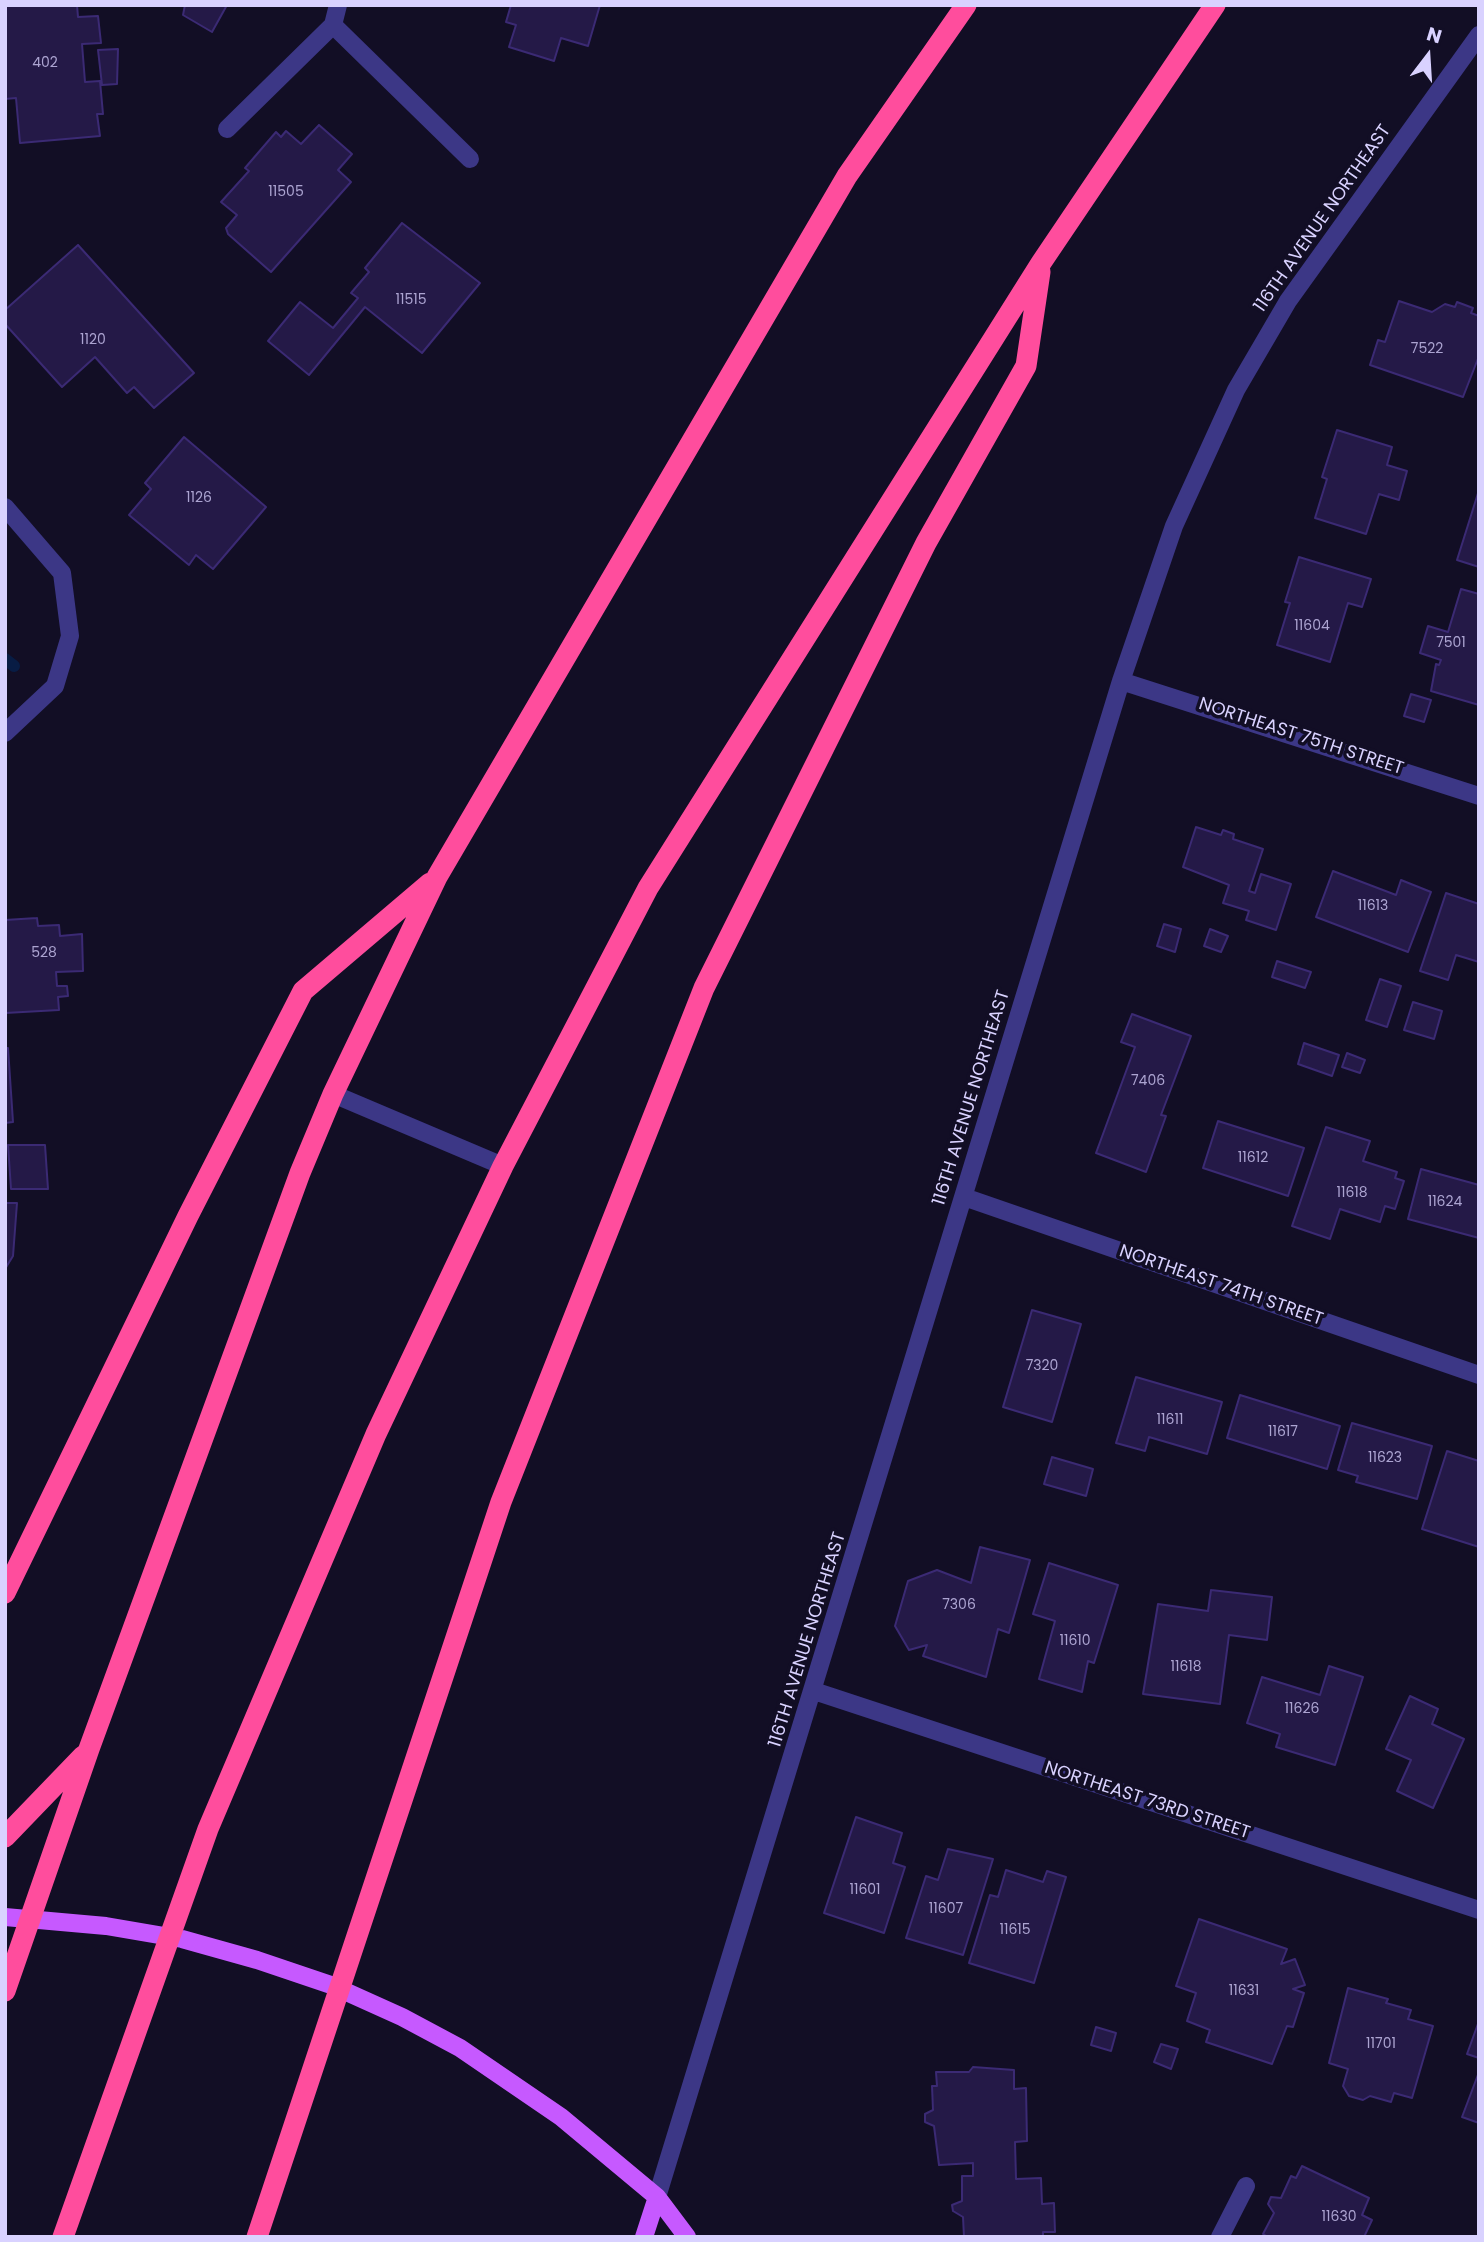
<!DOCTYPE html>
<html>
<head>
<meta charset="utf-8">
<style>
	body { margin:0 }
	#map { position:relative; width:1484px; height:2242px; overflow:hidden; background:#120e25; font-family:Poppins,sans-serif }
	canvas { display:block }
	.frame { position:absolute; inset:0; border:7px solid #d9d2ff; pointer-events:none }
	.north { position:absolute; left:1393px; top:21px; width:70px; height:70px; -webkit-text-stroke:5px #120e25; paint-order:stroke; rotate:17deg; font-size:19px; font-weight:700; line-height:28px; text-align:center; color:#d9d2ff }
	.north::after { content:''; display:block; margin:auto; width:24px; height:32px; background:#d9d2ff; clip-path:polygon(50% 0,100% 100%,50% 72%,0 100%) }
</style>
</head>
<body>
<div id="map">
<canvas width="1484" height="2242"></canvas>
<div class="frame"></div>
<div class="north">N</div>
</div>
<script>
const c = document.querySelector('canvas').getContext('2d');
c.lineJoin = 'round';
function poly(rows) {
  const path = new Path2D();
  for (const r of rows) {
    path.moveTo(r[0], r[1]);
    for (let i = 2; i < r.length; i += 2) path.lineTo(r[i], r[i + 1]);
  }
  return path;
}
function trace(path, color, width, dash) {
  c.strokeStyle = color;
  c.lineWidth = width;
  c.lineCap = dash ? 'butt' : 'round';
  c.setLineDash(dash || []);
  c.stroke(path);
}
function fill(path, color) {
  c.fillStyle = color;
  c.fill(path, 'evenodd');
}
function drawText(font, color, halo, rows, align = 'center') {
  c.font = font + ' Poppins,sans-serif';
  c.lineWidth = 7;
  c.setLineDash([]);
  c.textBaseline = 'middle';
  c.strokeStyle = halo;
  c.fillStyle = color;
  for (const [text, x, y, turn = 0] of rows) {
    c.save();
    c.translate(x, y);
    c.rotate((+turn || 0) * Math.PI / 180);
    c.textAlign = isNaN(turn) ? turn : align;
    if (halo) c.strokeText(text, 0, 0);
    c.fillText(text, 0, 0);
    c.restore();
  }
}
const stream = poly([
	[5,659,14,666]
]);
const building = poly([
	[5,5,77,5,78,17,98,16,101,43,82,44,85,82,100,81,103,114,97,114,100,136,20,143,16,98,5,99,5,5],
	[185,5,227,5,212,32,183,15,185,5],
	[511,5,600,5,588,46,561,38,554,61,509,47,516,25,506,22,511,5],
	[118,49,117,84,102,85,98,50,118,49],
	[319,125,352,154,338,170,351,182,271,272,228,234,226,228,237,215,221,202,249,171,245,168,276,132,281,137,286,131,301,144,319,125],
	[402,223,480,283,422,353,365,307,309,375,268,341,300,302,333,328,358,298,351,293,369,272,365,268,402,223],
	[78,245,194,373,154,408,134,387,127,393,95,357,62,387,5,324,5,310,78,245],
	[1399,301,1432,312,1445,304,1455,307,1457,302,1473,308,1471,313,1479,316,1479,356,1463,397,1370,365,1378,340,1385,342,1399,301],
	[1337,430,1392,447,1387,465,1407,471,1399,500,1379,494,1366,534,1315,518,1327,479,1322,477,1337,430],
	[184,437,266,507,213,569,196,555,189,565,129,515,151,489,145,483,184,437],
	[1479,490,1479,567,1457,560,1479,490],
	[1299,557,1371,579,1362,607,1348,603,1330,662,1277,645,1290,603,1285,602,1299,557],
	[1461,589,1479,594,1479,705,1431,691,1436,664,1439,665,1441,660,1420,653,1428,626,1448,632,1461,589],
	[1411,694,1431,700,1424,722,1404,716,1411,694],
	[1196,827,1221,835,1223,830,1234,834,1233,839,1263,849,1249,891,1255,893,1261,874,1291,884,1276,930,1246,920,1249,911,1223,903,1229,885,1183,867,1196,827],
	[1333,871,1396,895,1401,880,1431,892,1408,952,1316,917,1333,871],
	[1446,893,1479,904,1479,962,1456,955,1448,980,1420,971,1446,893],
	[37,918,38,926,59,925,60,936,82,934,83,971,56,972,57,986,67,986,68,996,58,997,59,1010,5,1013,5,920,37,918],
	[1164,924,1181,929,1175,952,1157,946,1164,924],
	[1210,929,1228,936,1221,952,1204,946,1210,929],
	[1277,961,1311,972,1305,988,1272,977,1277,961],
	[1380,979,1401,986,1387,1027,1366,1020,1380,979],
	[1413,1002,1442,1011,1434,1039,1404,1030,1413,1002],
	[1132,1014,1191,1036,1161,1115,1166,1116,1146,1172,1096,1153,1135,1047,1121,1042,1132,1014],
	[1304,1043,1339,1055,1332,1076,1298,1064,1304,1043],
	[5,1048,8,1048,13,1122,5,1123,5,1048],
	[1347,1053,1365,1060,1360,1073,1342,1067,1347,1053],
	[1218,1121,1304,1148,1288,1196,1203,1168,1218,1121],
	[1326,1127,1370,1141,1363,1161,1397,1172,1395,1178,1404,1181,1395,1209,1385,1206,1380,1222,1340,1209,1330,1239,1292,1226,1326,1127],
	[8,1145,45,1145,48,1189,11,1189,8,1145],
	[1421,1169,1479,1185,1479,1238,1408,1219,1421,1169],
	[5,1203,17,1203,13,1256,5,1269,5,1203],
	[1032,1310,1081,1324,1052,1422,1003,1407,1032,1310],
	[1136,1377,1222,1402,1207,1454,1149,1437,1145,1451,1116,1443,1136,1377],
	[1240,1395,1340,1426,1327,1469,1227,1438,1240,1395],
	[1352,1423,1432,1446,1417,1499,1356,1482,1358,1476,1338,1470,1352,1423],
	[1447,1451,1479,1461,1479,1547,1422,1529,1447,1451],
	[1052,1457,1093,1469,1086,1496,1044,1484,1052,1457],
	[980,1547,1030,1560,1009,1633,998,1629,986,1677,923,1656,927,1645,909,1650,895,1626,908,1581,937,1570,971,1583,980,1547],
	[1049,1563,1118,1585,1094,1663,1088,1661,1082,1692,1039,1679,1055,1621,1033,1614,1049,1563],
	[1211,1590,1272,1597,1267,1640,1229,1635,1220,1704,1143,1694,1158,1604,1208,1611,1211,1590],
	[1329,1666,1363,1677,1335,1765,1276,1747,1280,1734,1247,1723,1262,1677,1320,1695,1329,1666],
	[1410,1696,1438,1709,1432,1724,1464,1739,1433,1808,1397,1791,1411,1760,1386,1749,1410,1696],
	[856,1817,902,1833,893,1863,905,1867,884,1933,824,1913,856,1817],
	[948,1849,993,1859,963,1955,906,1938,926,1876,938,1880,948,1849],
	[1006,1870,1043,1882,1047,1871,1066,1877,1034,1983,969,1963,990,1895,998,1897,1006,1870],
	[1199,1919,1287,1949,1281,1964,1295,1959,1305,1985,1293,1989,1304,1993,1293,2027,1287,2026,1272,2064,1206,2042,1210,2030,1187,2021,1196,1993,1176,1986,1199,1919],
	[1348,1988,1388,1999,1386,2003,1411,2010,1408,2019,1433,2026,1412,2098,1394,2093,1391,2102,1370,2096,1363,2100,1349,2096,1343,2086,1348,2069,1329,2063,1348,1988],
	[1479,2021,1479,2058,1467,2054,1479,2021],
	[1096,2027,1116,2033,1111,2051,1091,2045,1096,2027],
	[1161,2044,1178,2049,1171,2069,1154,2062,1161,2044],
	[973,2067,1014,2070,1014,2089,1026,2088,1027,2141,1015,2142,1016,2179,1041,2178,1042,2204,1054,2203,1055,2232,1043,2232,1043,2237,964,2237,963,2217,953,2211,952,2205,962,2201,962,2176,973,2176,973,2163,939,2165,934,2126,925,2122,925,2114,933,2110,932,2086,937,2086,936,2072,969,2072,973,2067],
	[1479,2072,1479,2123,1462,2117,1479,2072],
	[1302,2166,1369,2198,1362,2215,1372,2220,1364,2237,1268,2237,1263,2234,1274,2213,1268,2204,1271,2197,1281,2198,1291,2176,1296,2178,1302,2166]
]);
const minor = poly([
	[338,5,333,25,470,159],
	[227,129,333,25],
	[5,507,62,573,70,636,55,686,5,733],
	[1121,681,1479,796],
	[333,1094,503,1166],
	[964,1197,1479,1375],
	[814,1691,1479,1910],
	[657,2197,1121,681,1174,526,1236,390,1288,301,1479,35],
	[1220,2237,1246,2186]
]);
const major = poly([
	[5,1917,106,1926,182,1939,257,1960,331,1985,402,2017,460,2048,561,2117,657,2197,687,2237],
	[644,2237,657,2197]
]);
const highway = poly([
	[5,1593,188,1216,303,991,430,883],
	[5,1837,83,1756],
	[5,1991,89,1749,300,1173,333,1094,437,877,847,176,966,5],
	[63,2237,208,1829,376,1434,503,1166,648,888,1041,263,1215,5],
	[257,2237,501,1502,704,988,926,543,1026,366,1040,272]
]);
const numberNames = [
	["402",45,63],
	["11505",286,192],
	["11515",411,300],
	["1120",93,340],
	["7522",1427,349],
	["1126",199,498],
	["11604",1312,626],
	["7501",1451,643],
	["11613",1373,906],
	["528",44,953],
	["7406",1148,1081],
	["11612",1253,1158],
	["11618",1352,1193],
	["11624",1445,1202],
	["7320",1042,1366],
	["11611",1170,1420],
	["11617",1283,1432],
	["11623",1385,1458],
	["7306",959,1605],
	["11610",1075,1641],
	["11618",1186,1667],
	["11626",1302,1709],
	["11601",865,1890],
	["11607",946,1909],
	["11615",1015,1930],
	["11631",1244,1991],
	["11701",1381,2044],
	["11630",1339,2217]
];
const streetNames = [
	["116TH AVENUE NORTHEAST",1323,219,-55],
	["NORTHEAST 75TH STREET",1301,737,18],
	["116TH AVENUE NORTHEAST",972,1098,-73],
	["NORTHEAST 74TH STREET",1221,1286,19],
	["116TH AVENUE NORTHEAST",808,1640,-73],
	["NORTHEAST 73RD STREET",1147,1801,18]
];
trace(stream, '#081c44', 12);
fill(building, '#241947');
trace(building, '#3b2a74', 2);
trace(minor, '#3c3786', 18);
trace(major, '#c659ff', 18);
trace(highway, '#ff4d9d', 21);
drawText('14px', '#aca4d1', null, numberNames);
drawText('18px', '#d9d2ff', '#120e25', streetNames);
</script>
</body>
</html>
